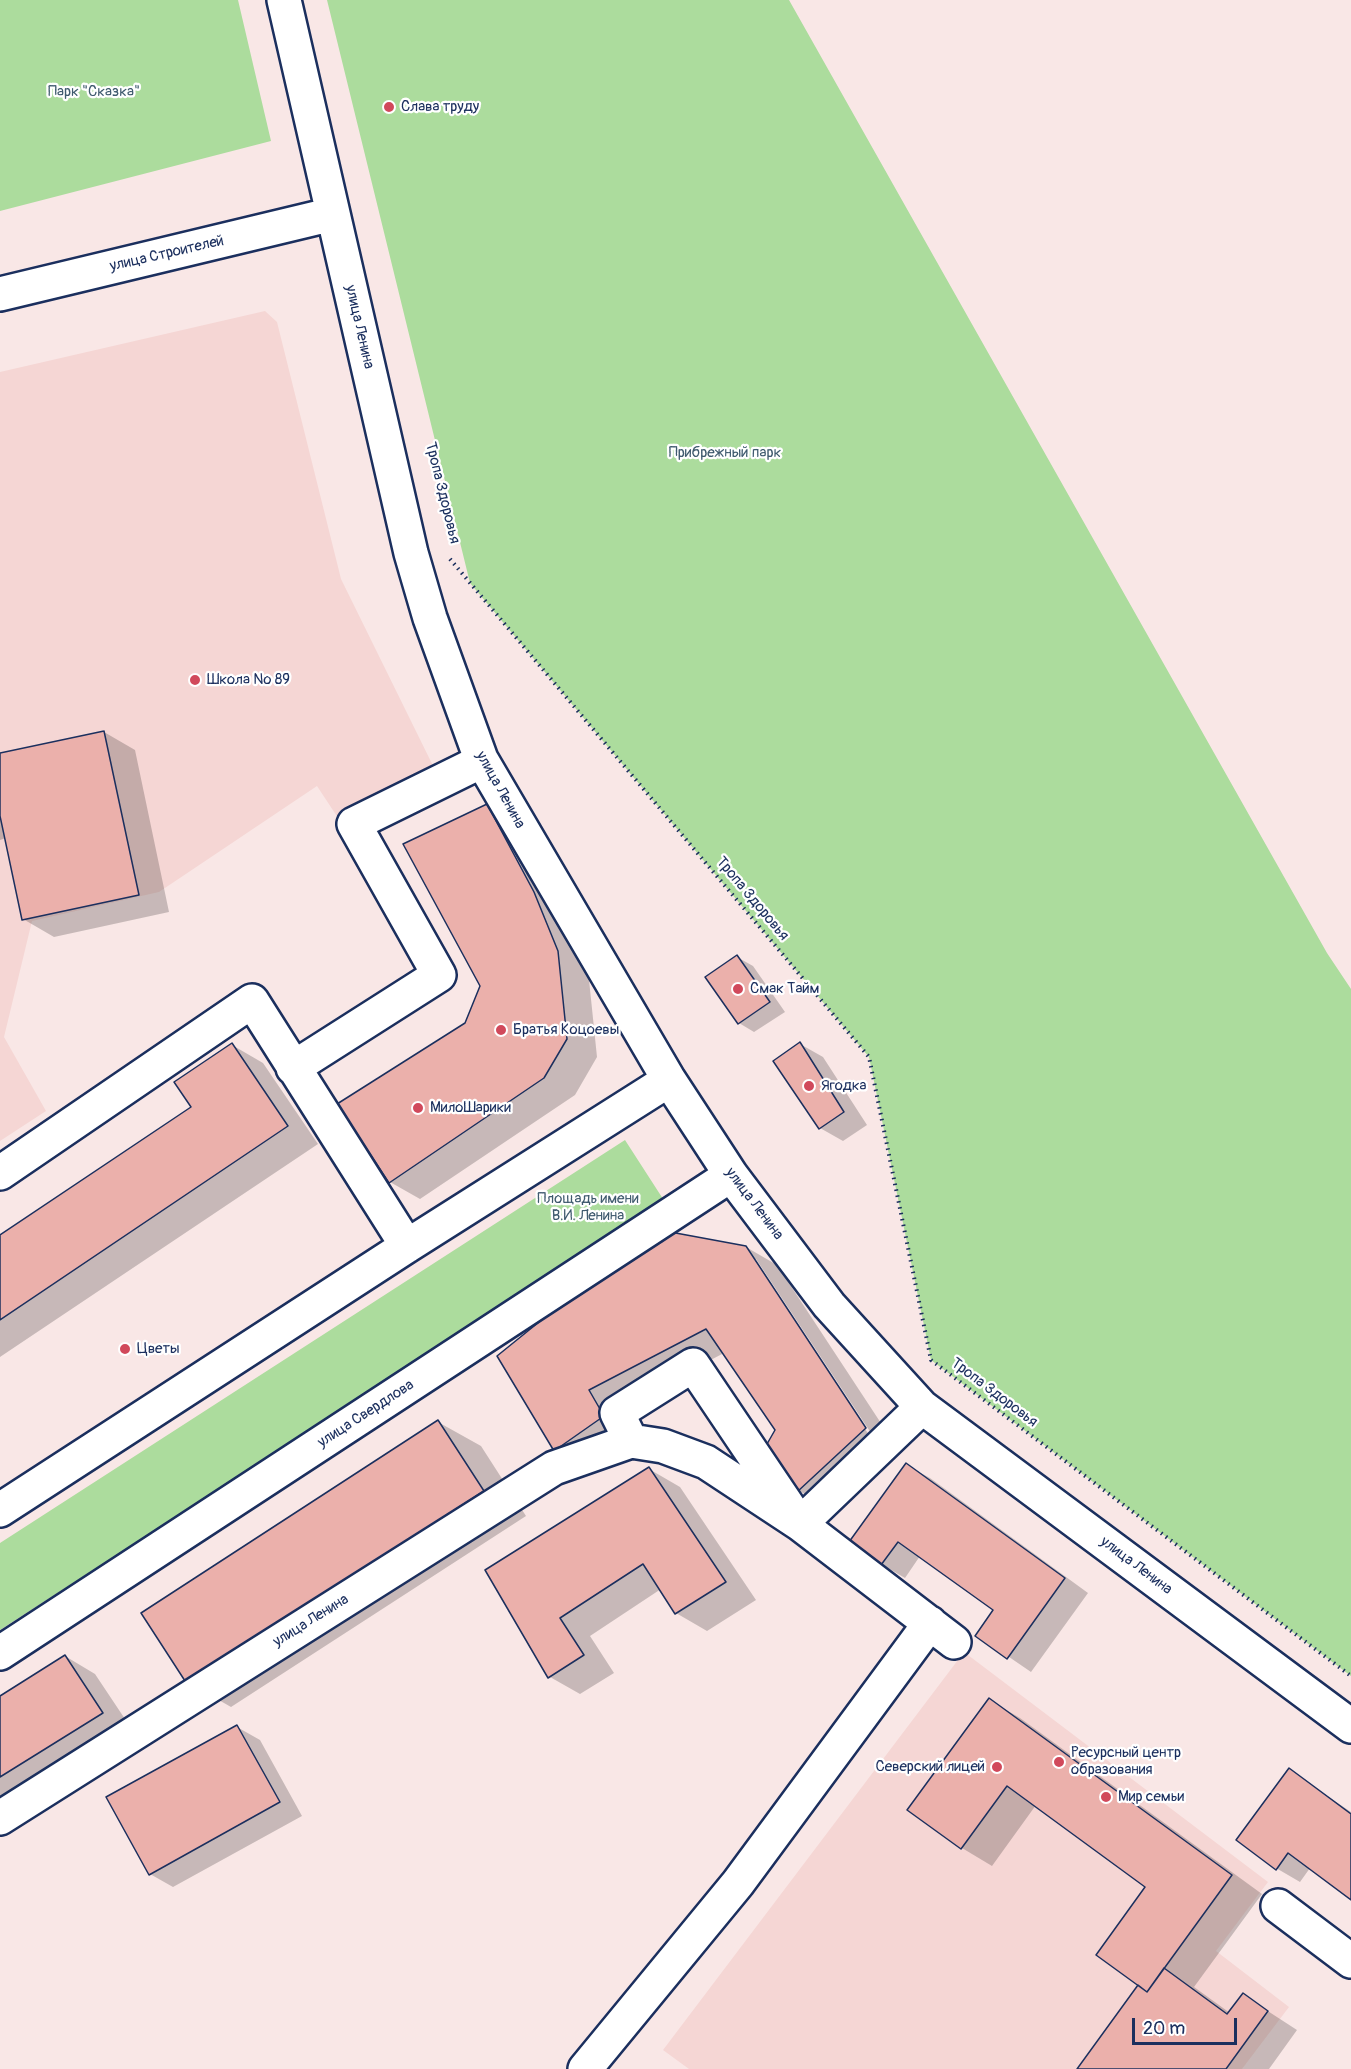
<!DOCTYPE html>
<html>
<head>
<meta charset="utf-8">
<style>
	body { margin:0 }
	#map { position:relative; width:1351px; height:2069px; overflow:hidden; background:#f9e7e6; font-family:Pangolin,sans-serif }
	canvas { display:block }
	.scale { position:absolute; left:1132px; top:2018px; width:105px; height:27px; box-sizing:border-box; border:3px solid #1b2f5e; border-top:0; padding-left:8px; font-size:18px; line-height:21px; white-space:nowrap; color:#1b2f5e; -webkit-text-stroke:4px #fff; paint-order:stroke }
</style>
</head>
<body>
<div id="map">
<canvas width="1351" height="2069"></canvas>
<div class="scale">20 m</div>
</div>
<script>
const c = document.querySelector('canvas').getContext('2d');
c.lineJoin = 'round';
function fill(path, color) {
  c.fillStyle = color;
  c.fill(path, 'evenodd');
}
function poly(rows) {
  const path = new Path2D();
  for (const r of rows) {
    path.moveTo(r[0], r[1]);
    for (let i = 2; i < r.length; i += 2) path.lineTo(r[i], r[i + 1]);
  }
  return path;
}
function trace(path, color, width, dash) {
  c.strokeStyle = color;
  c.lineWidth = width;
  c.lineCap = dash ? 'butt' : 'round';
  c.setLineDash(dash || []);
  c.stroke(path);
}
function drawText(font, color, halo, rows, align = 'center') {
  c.font = font + ' Pangolin,sans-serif';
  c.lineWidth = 4.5;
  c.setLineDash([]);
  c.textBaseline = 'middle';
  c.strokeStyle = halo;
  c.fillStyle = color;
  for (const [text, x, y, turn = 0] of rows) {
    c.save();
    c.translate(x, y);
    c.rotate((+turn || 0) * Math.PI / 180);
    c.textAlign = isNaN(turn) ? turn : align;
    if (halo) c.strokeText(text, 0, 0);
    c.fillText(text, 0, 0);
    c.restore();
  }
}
const built = poly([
	[265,311,277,322,341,579,441,782,346,830,317,786,159,892,32,921,4,1037,46,1111,0,1141,0,372],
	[964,1652,1268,1882,1216,1951,1289,2007,1242,2069,689,2069,663,2050]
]);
const green = poly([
	[0,0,238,0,271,141,0,211],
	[327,0,789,0,1327,953,1351,989,1351,1676,931,1360,869,1057,470,583],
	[625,1140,665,1202,0,1630,0,1543]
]);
const shadow = poly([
	[104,732,135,750,169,912,54,937,23,919,6,838,0,840,0,754],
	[487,806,517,824,588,970,597,1057,575,1095,420,1199,390,1182,482,986],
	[737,957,753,966,785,1012,754,1032,739,1023],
	[800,1044,823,1057,867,1125,843,1141,820,1128],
	[232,1045,263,1063,318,1144,0,1357,0,1237,193,1108],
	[746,1247,777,1265,896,1446,828,1508,798,1490,777,1430,724,1353,619,1408,634,1433,586,1467,555,1450,499,1356],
	[753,1259,756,1259,871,1433,869,1435],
	[438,1422,481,1446,526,1516,231,1707,189,1683],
	[906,1465,930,1478,1088,1593,1031,1672,977,1635,995,1610,920,1556,905,1578,881,1564],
	[649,1469,680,1487,756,1600,707,1631,676,1613,661,1589,590,1636,614,1673,580,1694,550,1677,487,1571],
	[65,1656,95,1674,133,1731,0,1814,0,1698],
	[989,1700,1020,1718,1262,1894,1194,1987,1230,2013,1243,1995,1297,2030,1269,2069,1079,2069,1140,1985,1147,1886,1036,1805,992,1866,962,1848,909,1810],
	[237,1727,260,1740,302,1816,173,1887,150,1874],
	[1289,1770,1351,1812,1351,1898,1310,1868,1300,1882,1276,1868]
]);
const building = poly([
	[104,731,139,895,22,920,0,816,0,753,104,731],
	[487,804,534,892,558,951,567,1039,544,1078,389,1183,337,1104,465,1023,480,986,403,844,487,804],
	[737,955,770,1002,738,1024,705,977,737,955],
	[800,1042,844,1112,819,1129,773,1061,800,1042],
	[232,1043,288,1126,0,1320,0,1235,191,1107,174,1082,232,1043],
	[654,1229,746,1246,866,1428,797,1492,763,1451,775,1430,706,1329,589,1390,604,1416,554,1451,497,1356,654,1229],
	[438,1420,484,1491,187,1684,141,1613,438,1420],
	[906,1463,1065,1578,1007,1659,975,1636,993,1610,898,1542,881,1565,849,1542,906,1463],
	[649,1467,726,1582,675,1614,643,1564,560,1618,584,1655,548,1678,485,1570,649,1467],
	[65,1655,103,1713,0,1777,0,1696,65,1655],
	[989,1698,1232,1875,1147,1992,1096,1955,1145,1887,1007,1786,961,1849,907,1810,989,1698],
	[237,1725,280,1802,149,1875,106,1797,237,1725],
	[1289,1768,1351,1814,1351,1900,1288,1853,1276,1870,1236,1840,1289,1768],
	[1164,1968,1227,2014,1243,1993,1268,2011,1226,2069,1077,2069,1138,1985,1147,1992,1164,1968]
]);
const path = poly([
	[450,559,869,1057,931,1360,1351,1676]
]);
const minor = poly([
	[284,0,411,553,430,618,481,759,669,1080,731,1175,829,1305,922,1407,1351,1726],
	[0,294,333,214],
	[293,1068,439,975,354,824,482,761],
	[0,1173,252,1001,407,1246],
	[631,1441,663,1446,706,1462,800,1524,954,1642],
	[0,1510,407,1246,669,1080],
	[0,1653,731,1175],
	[0,1818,554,1468,631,1441,617,1413,693,1365,800,1524,922,1407],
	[1278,1906,1351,1961],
	[585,2069,738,1883,930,1623]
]);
const markers = [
	[389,107,6,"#d1495b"],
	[195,680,6,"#d1495b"],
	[738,989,6,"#d1495b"],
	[501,1030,6,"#d1495b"],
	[809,1086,6,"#d1495b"],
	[418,1108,6,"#d1495b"],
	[125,1349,6,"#d1495b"],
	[1059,1762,6,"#d1495b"],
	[997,1767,6,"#d1495b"],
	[1106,1797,6,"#d1495b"]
];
const parkNames = [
	["Парк \"Сказка\"",94,92],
	["Прибрежный парк",725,453],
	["Площадь имени",588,1199],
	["В.И. Ленина",588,1216]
];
const poiNames = [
	["Слава труду",401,107],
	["Школа № 89",207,680],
	["Смак Тайм",750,989],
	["Братья Коцоевы",513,1030],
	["Ягодка",821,1086],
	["МилоШарики",430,1108],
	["Цветы",137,1349],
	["Ресурсный центр",1071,1753],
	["образования",1071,1770],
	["Северский лицей",985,1767,"right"],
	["Мир семьи",1118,1797]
];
const streetNames = [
	["улица Строителей",167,254,-13],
	["улица Ленина",359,327,77],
	["Тропа Здоровья",442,493,76],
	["улица Ленина",500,790,61],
	["Тропа Здоровья",752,899,50],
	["улица Ленина",754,1204,53],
	["Тропа Здоровья",994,1393,37],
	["улица Свердлова",366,1414,-33],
	["улица Ленина",1136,1566,37],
	["улица Ленина",311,1621,-32]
];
fill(built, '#f5d6d4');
fill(green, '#acdc9d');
fill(shadow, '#0003');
fill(building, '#ebb0ab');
trace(building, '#1b2f5e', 1.5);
trace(minor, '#1b2f5e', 38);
trace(path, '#1b2f5e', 4, [1.5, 4.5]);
trace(minor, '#fff', 33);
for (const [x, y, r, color] of markers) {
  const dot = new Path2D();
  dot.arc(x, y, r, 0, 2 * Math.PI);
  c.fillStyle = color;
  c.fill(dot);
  trace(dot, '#fff', 2);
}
drawText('15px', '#3f5a6e', '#fff', parkNames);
drawText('15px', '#1b2f5e', '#fff', poiNames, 'left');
drawText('15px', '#1b2f5e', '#fff', streetNames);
</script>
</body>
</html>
